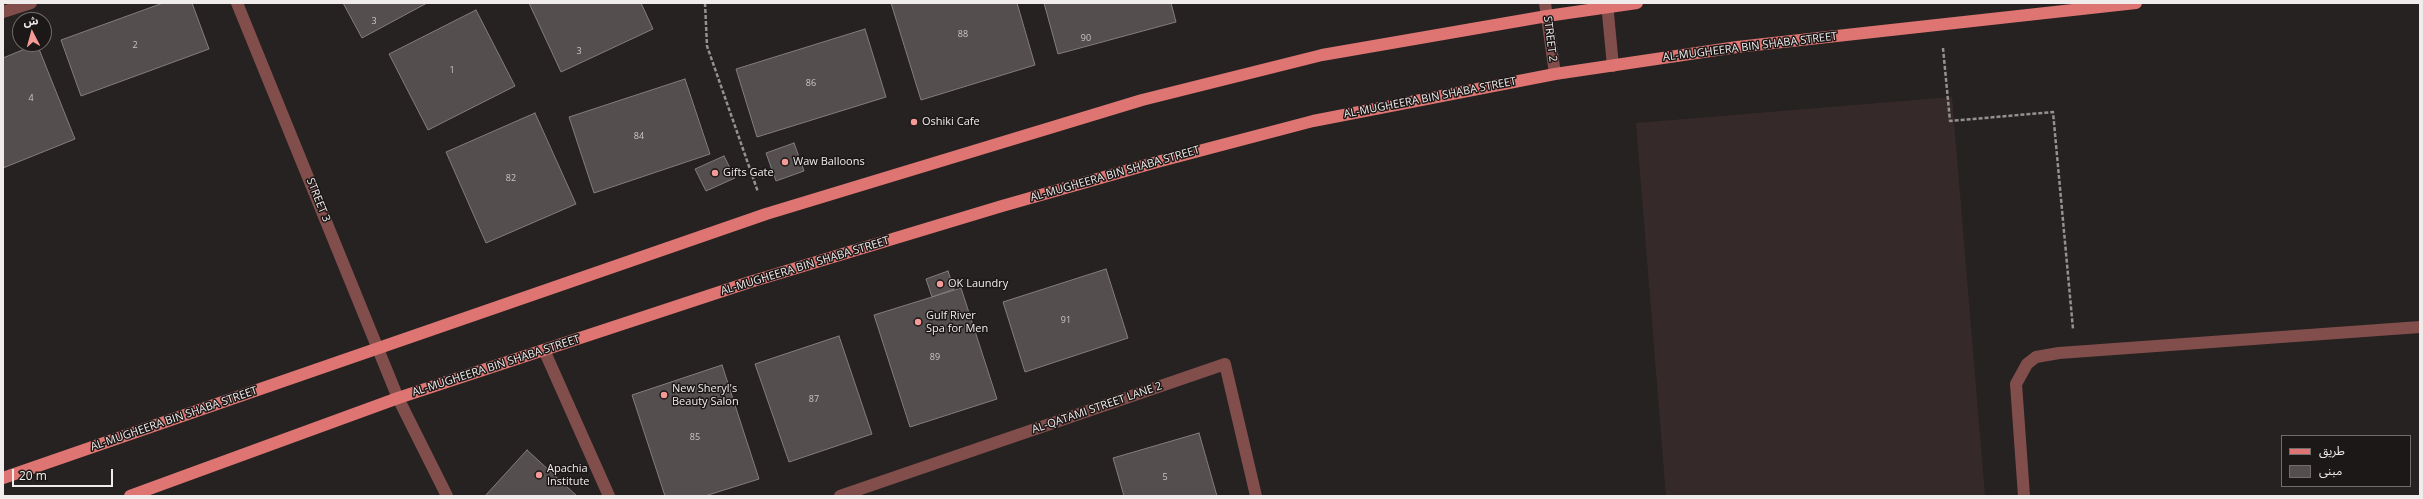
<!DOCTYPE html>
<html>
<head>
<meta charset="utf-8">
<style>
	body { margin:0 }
	#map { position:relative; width:2423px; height:499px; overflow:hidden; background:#262221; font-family:"Open Sans","Noto Sans Arabic",sans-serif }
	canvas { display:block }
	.frame { position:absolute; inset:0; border:4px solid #f0ecec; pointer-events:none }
	.legend { position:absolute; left:2281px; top:435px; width:130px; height:52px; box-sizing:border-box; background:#1d1818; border:1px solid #716d6d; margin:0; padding:5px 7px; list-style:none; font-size:12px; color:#f0ecec }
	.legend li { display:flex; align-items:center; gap:8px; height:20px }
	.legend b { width:20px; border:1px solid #716d6d }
	.north { position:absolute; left:12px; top:12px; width:40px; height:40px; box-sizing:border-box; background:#1d1818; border:1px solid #716d6d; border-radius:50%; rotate:354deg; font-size:11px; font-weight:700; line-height:16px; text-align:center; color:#f0ecec }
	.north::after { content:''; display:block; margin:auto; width:14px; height:18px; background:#f59b97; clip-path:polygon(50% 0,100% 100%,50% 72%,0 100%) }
	.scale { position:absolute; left:12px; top:469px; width:101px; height:18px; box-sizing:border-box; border:2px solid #f0ecec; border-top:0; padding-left:5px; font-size:12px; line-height:14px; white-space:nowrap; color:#f0ecec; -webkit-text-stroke:3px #1d1818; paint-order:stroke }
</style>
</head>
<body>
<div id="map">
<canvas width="2423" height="499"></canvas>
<div class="frame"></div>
<ul class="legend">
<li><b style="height:5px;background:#df7572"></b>طريق</li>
<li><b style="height:11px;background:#544f4e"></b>مبنى</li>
</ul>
<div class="north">ش</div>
<div class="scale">20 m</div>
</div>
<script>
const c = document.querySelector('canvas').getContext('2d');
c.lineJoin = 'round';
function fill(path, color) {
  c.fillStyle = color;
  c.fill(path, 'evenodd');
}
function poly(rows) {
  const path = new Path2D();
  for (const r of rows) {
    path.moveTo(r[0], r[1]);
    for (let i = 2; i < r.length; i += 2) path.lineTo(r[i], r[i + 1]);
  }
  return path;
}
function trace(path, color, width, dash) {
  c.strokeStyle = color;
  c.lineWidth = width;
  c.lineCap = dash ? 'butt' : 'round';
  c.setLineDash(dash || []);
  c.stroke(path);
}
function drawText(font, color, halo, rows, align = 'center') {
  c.font = font + ' "Open Sans",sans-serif';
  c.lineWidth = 3;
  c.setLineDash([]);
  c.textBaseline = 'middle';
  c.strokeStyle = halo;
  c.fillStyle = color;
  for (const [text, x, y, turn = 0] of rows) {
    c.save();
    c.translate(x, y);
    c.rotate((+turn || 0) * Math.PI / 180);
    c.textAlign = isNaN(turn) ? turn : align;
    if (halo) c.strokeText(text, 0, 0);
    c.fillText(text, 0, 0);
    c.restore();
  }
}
const built = poly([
	[1952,97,1985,496,1666,496,1636,123]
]);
const building = poly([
	[163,3,192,3,209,49,81,96,61,40,163,3],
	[343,3,427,3,362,38,343,3],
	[529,3,641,3,653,29,561,72,529,3],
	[891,3,1017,3,1035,65,921,100,891,3],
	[1044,3,1171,3,1176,22,1058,54,1044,3],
	[476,10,515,86,428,130,389,54,476,10],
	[865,29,886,97,757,137,736,69,865,29],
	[37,44,75,139,3,168,3,58,37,44],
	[685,79,710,154,594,193,569,117,685,79],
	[535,113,576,204,486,243,446,152,535,113],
	[794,143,804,171,776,181,766,153,794,143],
	[724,156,735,178,706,191,695,169,724,156],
	[1106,269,1128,338,1025,372,1003,302,1106,269],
	[948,271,954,289,932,297,926,279,948,271],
	[961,288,997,399,910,427,874,315,961,288],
	[839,336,872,434,789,462,755,364,839,336],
	[722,365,759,479,705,496,665,496,632,395,722,365],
	[1199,433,1217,496,1124,496,1113,458,1199,433],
	[527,450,577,496,485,496,527,450]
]);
const path = poly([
	[705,3,707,46,758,192],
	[1943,48,1950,121,2053,112,2073,329]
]);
const minor = poly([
	[237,3,398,398,447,496],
	[1545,3,1555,74],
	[1607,3,1613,66],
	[3,12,31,3],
	[544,350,609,496],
	[840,496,1225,364,1256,496],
	[2024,496,2016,384,2027,364,2036,357,2059,353,2420,327]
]);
const major = poly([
	[3,478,766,214,1142,100,1322,55,1547,16,1637,3],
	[130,496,398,398,750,282,1002,206,1157,162,1313,121,1555,74,1737,47,2136,3]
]);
const markers = [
	[914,122,4,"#f59b97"],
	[785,162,4,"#f59b97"],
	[715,173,4,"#f59b97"],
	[940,284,4,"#f59b97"],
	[918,322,4,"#f59b97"],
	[664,395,4,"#f59b97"],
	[539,475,4,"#f59b97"]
];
const numberNames = [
	["3",374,21],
	["88",963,34],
	["90",1086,38],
	["2",135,45],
	["3",579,51],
	["1",452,70],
	["86",811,83],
	["4",31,98],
	["84",639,136],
	["82",511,178],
	["91",1066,320],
	["89",935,357],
	["87",814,399],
	["85",695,437],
	["5",1165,477]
];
const streetNames = [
	["STREET 2",1550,39,83],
	["AL-MUGHEERA BIN SHABA STREET",1750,47,-7],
	["AL-MUGHEERA BIN SHABA STREET",1430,98,-11],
	["AL-MUGHEERA BIN SHABA STREET",1115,174,-16],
	["STREET 3",318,200,68],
	["AL-MUGHEERA BIN SHABA STREET",805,266,-17],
	["AL-MUGHEERA BIN SHABA STREET",496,366,-18],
	["AL-QATAMI STREET LANE 2",1097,408,-19],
	["AL-MUGHEERA BIN SHABA STREET",174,419,-19]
];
const poiNames = [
	["Oshiki Cafe",922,122],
	["Waw Balloons",793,162],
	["Gifts Gate",723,173],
	["OK Laundry",948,284],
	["Gulf River",926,316],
	["Spa for Men",926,329],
	["New Sheryl's",672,389],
	["Beauty Salon",672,402],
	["Apachia",547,469],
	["Institute",547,482]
];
fill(built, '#352a29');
fill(building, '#544f4e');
trace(building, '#837d7d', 1);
trace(path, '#959191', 2.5, [4, 2]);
trace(minor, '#814e4b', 12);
trace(major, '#df7572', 12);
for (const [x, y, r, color] of markers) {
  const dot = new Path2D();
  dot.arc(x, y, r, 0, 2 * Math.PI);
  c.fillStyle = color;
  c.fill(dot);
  trace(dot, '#1d1818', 1.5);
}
drawText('9px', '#c9c5c4', null, numberNames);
drawText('11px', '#f0ecec', '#1d1818', streetNames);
drawText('11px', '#f0ecec', '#1d1818', poiNames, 'left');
</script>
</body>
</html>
